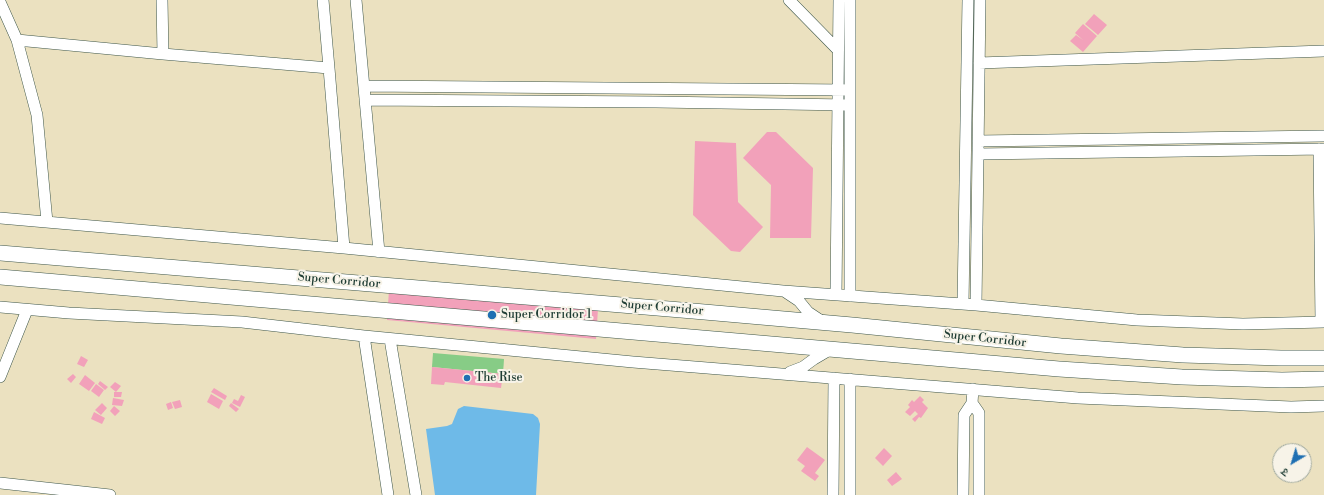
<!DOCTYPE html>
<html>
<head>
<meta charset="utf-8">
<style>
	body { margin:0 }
	#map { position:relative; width:1324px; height:495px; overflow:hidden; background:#ebe1c0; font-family:"Libre Bodoni","Noto Serif Devanagari",serif }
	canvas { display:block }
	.north { position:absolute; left:1272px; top:443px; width:40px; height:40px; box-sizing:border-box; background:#f7f3e8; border:1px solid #a1aaa0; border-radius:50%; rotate:218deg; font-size:11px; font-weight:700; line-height:16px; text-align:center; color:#1f3d34 }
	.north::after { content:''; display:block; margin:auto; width:14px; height:18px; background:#1f6fb2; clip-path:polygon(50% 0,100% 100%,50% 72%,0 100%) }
</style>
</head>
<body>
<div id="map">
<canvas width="1324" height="495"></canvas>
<div class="north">उ</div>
</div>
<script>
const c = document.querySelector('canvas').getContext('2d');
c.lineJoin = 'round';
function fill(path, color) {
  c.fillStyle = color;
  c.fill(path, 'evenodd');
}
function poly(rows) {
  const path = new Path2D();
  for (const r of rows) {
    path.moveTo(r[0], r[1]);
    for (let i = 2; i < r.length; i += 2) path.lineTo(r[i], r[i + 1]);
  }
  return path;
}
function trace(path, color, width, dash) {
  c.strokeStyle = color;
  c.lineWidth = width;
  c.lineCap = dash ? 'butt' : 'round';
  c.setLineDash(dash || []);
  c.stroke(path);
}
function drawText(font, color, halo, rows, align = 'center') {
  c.font = font + ' "Libre Bodoni",serif';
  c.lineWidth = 4;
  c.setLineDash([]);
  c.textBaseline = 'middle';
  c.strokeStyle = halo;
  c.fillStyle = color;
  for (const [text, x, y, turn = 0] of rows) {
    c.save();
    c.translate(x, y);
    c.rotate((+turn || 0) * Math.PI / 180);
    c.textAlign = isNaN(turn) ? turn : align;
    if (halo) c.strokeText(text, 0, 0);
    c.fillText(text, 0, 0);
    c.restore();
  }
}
const green = poly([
	[433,353,504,359,503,374,432,367]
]);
const water = poly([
	[464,406,533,414,538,418,540,424,536,495,435,495,426,429,447,426,452,424,458,409]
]);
const building = poly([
	[1094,14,1107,25,1098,35,1085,24],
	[1083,24,1097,36,1083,52,1070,41,1076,35,1083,40,1075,33],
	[767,132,776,132,813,168,811,238,770,238,771,185,743,158],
	[695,141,736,143,738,202,763,227,740,252,731,251,693,215],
	[389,290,598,309,596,339,387,320],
	[81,356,88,360,84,367,77,364],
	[432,367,503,374,501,388,445,382,444,385,431,384],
	[73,374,76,377,71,383,67,379],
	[85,375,95,383,89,391,79,384],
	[100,381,108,387,105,390,98,384],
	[115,382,121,386,116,392,110,387],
	[96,384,104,390,99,397,91,391],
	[214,388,227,396,225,400,211,392],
	[114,392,122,392,121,397,114,397],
	[211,394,223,401,219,409,207,402],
	[241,395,245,397,240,407,232,403,234,399,238,401],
	[920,396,924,400,922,402,928,408,921,418,919,417,915,422,912,419,918,414,915,411,910,416,905,412,910,407,908,405,912,400,914,402],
	[113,398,124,400,122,406,112,405],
	[180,400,182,407,175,409,172,402],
	[171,402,173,408,168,410,166,404],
	[102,403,107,408,101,415,95,410],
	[231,403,239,409,236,412,229,406],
	[114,406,120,411,115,416,110,411],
	[94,412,105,418,102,424,91,419],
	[807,447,825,460,815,473,819,476,815,481,801,471,805,466,797,460],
	[884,448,892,456,883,466,875,458],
	[896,472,902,479,892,486,887,480]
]);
const minor = poly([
	[162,0,163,54,329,68,344,248],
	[323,0,329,68],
	[356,0,379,252],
	[789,0,838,50],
	[0,2,17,40,37,115,47,222],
	[17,40,163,54],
	[979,63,1324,51],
	[364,86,849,90],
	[365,100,656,102,849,105],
	[978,141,1324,136],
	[1319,149,1321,322],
	[978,154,1324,149],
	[0,218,344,248,783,291,976,305,1137,320,1243,324,1324,322],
	[784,291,799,301,808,312,823,322],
	[836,295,839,0],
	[850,296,850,0],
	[963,304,968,0],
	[976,305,980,0],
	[0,307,69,313,242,322,364,336,633,362,1078,398,1291,407,1324,406],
	[364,336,388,495],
	[390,339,416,495],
	[790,372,803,367,814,359,831,349],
	[0,377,27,310],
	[850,379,850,495],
	[972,403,979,413,979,495],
	[0,483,110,495],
	[833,495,834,378],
	[963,495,964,415,972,403,973,389]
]);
const major = poly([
	[0,253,693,311,852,325,1061,346,1183,355,1281,358,1324,358],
	[0,277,1059,369,1182,377,1282,380,1324,379]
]);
const markers = [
	[492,315,5,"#1f6fb2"],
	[467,378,4,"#1f6fb2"]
];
const streetNames = [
	["Super Corridor",339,281,5],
	["Super Corridor",662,308,5],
	["Super Corridor",985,339,6]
];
const poiNames = [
	["Super Corridor 1",501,315],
	["The Rise",475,378]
];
fill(green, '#87cc86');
fill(water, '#6ebae8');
fill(building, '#f2a1ba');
trace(minor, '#3e5649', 12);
trace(major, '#3e5649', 16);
trace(minor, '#fff', 11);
trace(major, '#fff', 15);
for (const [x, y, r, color] of markers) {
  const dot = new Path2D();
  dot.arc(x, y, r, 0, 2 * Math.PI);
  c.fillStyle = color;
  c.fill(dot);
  trace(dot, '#f7f3e8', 1.5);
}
drawText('12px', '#1f3d34', '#f7f3e8', streetNames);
drawText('12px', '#1f3d34', '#f7f3e8', poiNames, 'left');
</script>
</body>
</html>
